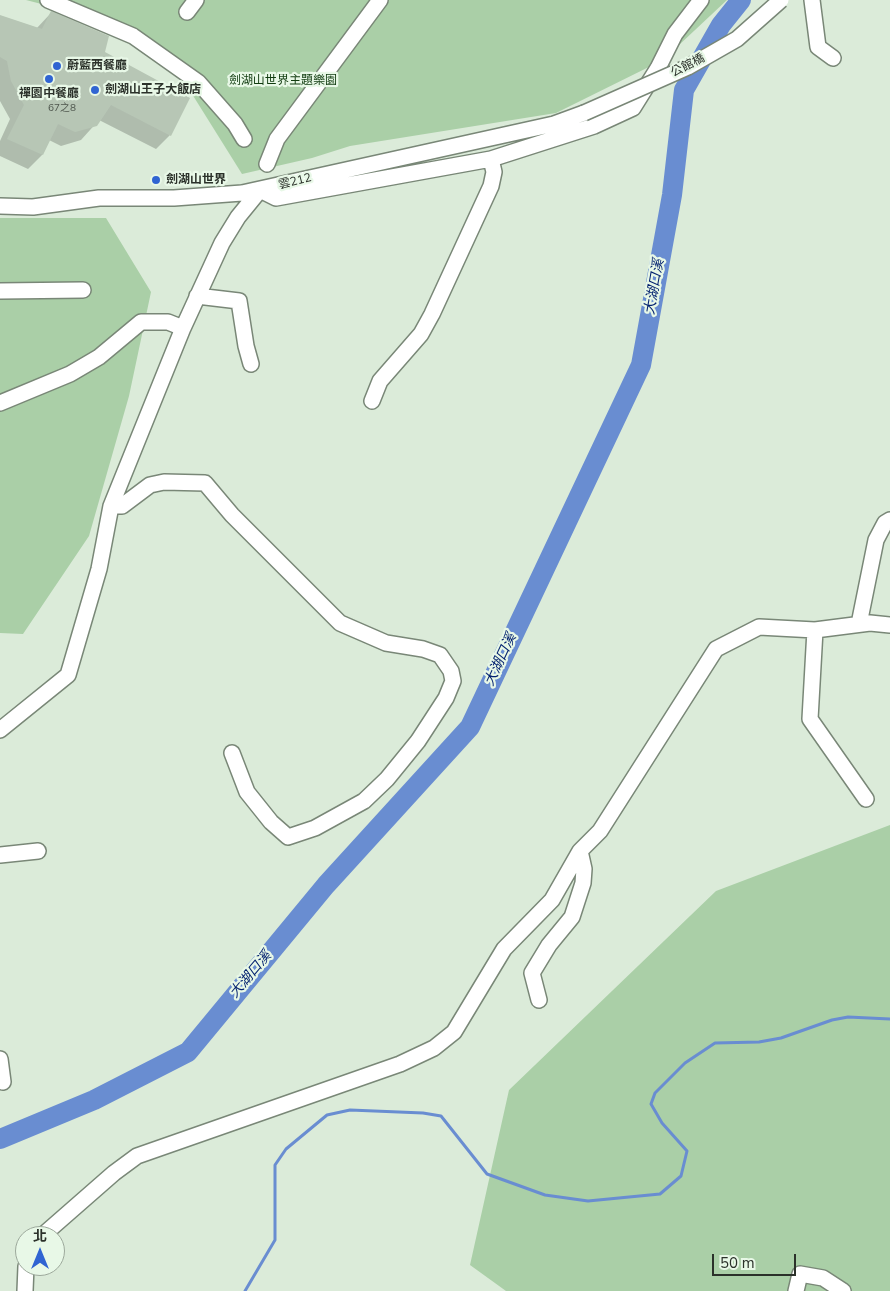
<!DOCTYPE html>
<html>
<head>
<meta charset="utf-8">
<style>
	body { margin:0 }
	#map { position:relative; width:890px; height:1291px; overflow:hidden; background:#dbebd9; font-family:"Nunito Sans","Noto Sans TC",sans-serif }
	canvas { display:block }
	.north { position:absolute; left:15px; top:1226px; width:50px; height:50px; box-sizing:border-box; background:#e8f8e7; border:1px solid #9ca89b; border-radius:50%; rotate:0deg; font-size:14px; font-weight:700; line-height:20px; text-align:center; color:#2b312a }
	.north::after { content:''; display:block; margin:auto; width:18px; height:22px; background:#3064d2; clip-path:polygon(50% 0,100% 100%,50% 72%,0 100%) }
	.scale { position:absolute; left:712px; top:1254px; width:84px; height:22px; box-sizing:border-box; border:2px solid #2b312a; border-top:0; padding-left:6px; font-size:15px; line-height:18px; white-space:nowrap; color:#2b312a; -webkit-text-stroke:4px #e8f8e7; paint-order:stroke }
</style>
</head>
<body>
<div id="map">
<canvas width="890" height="1291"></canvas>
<div class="north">北</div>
<div class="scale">50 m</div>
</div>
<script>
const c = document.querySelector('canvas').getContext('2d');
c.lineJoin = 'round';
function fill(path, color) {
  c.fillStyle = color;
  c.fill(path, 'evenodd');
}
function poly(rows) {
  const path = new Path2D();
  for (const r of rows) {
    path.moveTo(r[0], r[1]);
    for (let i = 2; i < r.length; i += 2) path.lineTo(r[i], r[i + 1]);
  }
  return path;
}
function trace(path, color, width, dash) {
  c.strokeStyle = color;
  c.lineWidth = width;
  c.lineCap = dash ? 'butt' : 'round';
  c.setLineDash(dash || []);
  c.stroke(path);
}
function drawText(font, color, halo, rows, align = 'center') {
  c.font = font + ' "Nunito Sans","Noto Sans TC",sans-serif';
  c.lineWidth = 4.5;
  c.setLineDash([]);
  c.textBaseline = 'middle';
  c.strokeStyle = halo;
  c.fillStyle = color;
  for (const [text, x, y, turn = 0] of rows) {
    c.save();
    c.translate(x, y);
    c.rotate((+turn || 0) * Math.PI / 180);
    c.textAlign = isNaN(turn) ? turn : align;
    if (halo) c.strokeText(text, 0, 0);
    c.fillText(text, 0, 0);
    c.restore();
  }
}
const green = poly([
	[26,0,727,0,663,60,556,113,350,146,312,158,242,174,177,70,100,27,53,7],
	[0,218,106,218,151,292,129,396,89,536,23,634,0,633],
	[890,825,890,1291,506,1291,470,1265,509,1090,716,891]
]);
const shadow = poly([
	[51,13,103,52,170,135,156,149,99,120,81,140,61,146,49,140,42,155,28,169,0,156,0,141,10,119,0,101,0,17,36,29]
]);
const stream = poly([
	[245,1291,275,1240,275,1165,286,1149,327,1115,350,1110,423,1113,441,1116,487,1174,545,1195,588,1201,660,1194,681,1176,687,1151,662,1123,651,1104,655,1093,685,1063,715,1043,759,1042,781,1038,832,1020,848,1017,890,1019]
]);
const river = poly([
	[0,1139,94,1100,188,1052,326,885,470,727,641,365,672,195,684,90,721,25,741,0]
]);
const building = poly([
	[51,11,109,36,105,52,190,98,171,136,111,105,97,126,75,132,58,124,43,155,7,139,24,105,11,81,7,61,0,57,0,15,42,29]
]);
const minor = poly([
	[48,0,133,36,198,82,235,124,244,139],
	[812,0,818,47,833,58],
	[187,12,196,0],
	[267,164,277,139,380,0],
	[260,190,276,198,491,159,594,126,633,108,658,68,675,34,701,0],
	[0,206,33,207,99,198,174,198,242,193,554,124,584,113],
	[0,291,83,290],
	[197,296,239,301,246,346,251,364],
	[372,401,380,381,421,334,432,314,491,186,494,172,491,159],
	[0,403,70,374,99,357,141,322,168,322,183,328],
	[111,506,122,506,150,485,164,482,205,483,232,515,340,623,386,643,423,649,440,655,451,671,453,681,446,698,418,741,387,779,364,801,315,828,288,837,271,822,247,792,232,753],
	[859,624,876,540,885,523,890,520],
	[815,630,810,719,866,799],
	[0,730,68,675,99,569,111,506,183,328,222,243,238,217,260,190],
	[0,855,38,851],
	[539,1000,532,973,549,945,572,917,583,883,584,869,580,851],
	[0,1059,3,1082],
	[42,1236,114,1173,137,1156,400,1064,434,1048,454,1032,504,949,552,900,580,851,600,831,716,649,759,627,815,630,870,623,890,625],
	[25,1291,26,1266],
	[796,1291,800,1274,823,1278,843,1291]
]);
const minorBridge = poly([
	[584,113,688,67,737,39,781,0]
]);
const markers = [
	[57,66,5,"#3064d2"],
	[49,79,5,"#3064d2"],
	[95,90,5,"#3064d2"],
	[156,180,5,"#3064d2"]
];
const numberNames = [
	["67之8",62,109]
];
const poiNames = [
	["蔚藍西餐廳",67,66],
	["劍湖山王子大飯店",105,90],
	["禪園中餐廳",49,94,"center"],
	["劍湖山世界",166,180]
];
const streetNames = [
	["公館橋",688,66,-27],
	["雲212",295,182,-14]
];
const parkNames = [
	["劍湖山世界主題樂園",283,81]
];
const waterNames = [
	["大湖口溪",655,287,-80],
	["大湖口溪",501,660,-65],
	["大湖口溪",251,975,-50]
];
fill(green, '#aacfa7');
fill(shadow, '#0003');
trace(stream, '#698dd1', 3);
trace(river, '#698dd1', 20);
fill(building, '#b7c6b5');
trace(minor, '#798777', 18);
trace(minor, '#fff', 15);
trace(minorBridge, '#798777', 18, []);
trace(minorBridge, '#fff', 15);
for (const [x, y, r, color] of markers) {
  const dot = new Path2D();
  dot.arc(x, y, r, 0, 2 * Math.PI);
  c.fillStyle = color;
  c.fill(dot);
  trace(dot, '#e8f8e7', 2);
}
drawText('10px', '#4e564d', null, numberNames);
drawText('bold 12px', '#2b312a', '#e8f8e7', poiNames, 'left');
drawText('12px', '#2b312a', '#e8f8e7', streetNames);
drawText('12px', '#103b0f', '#e8f8e7', parkNames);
drawText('italic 14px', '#001f6e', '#e8f8e7', waterNames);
</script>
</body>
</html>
